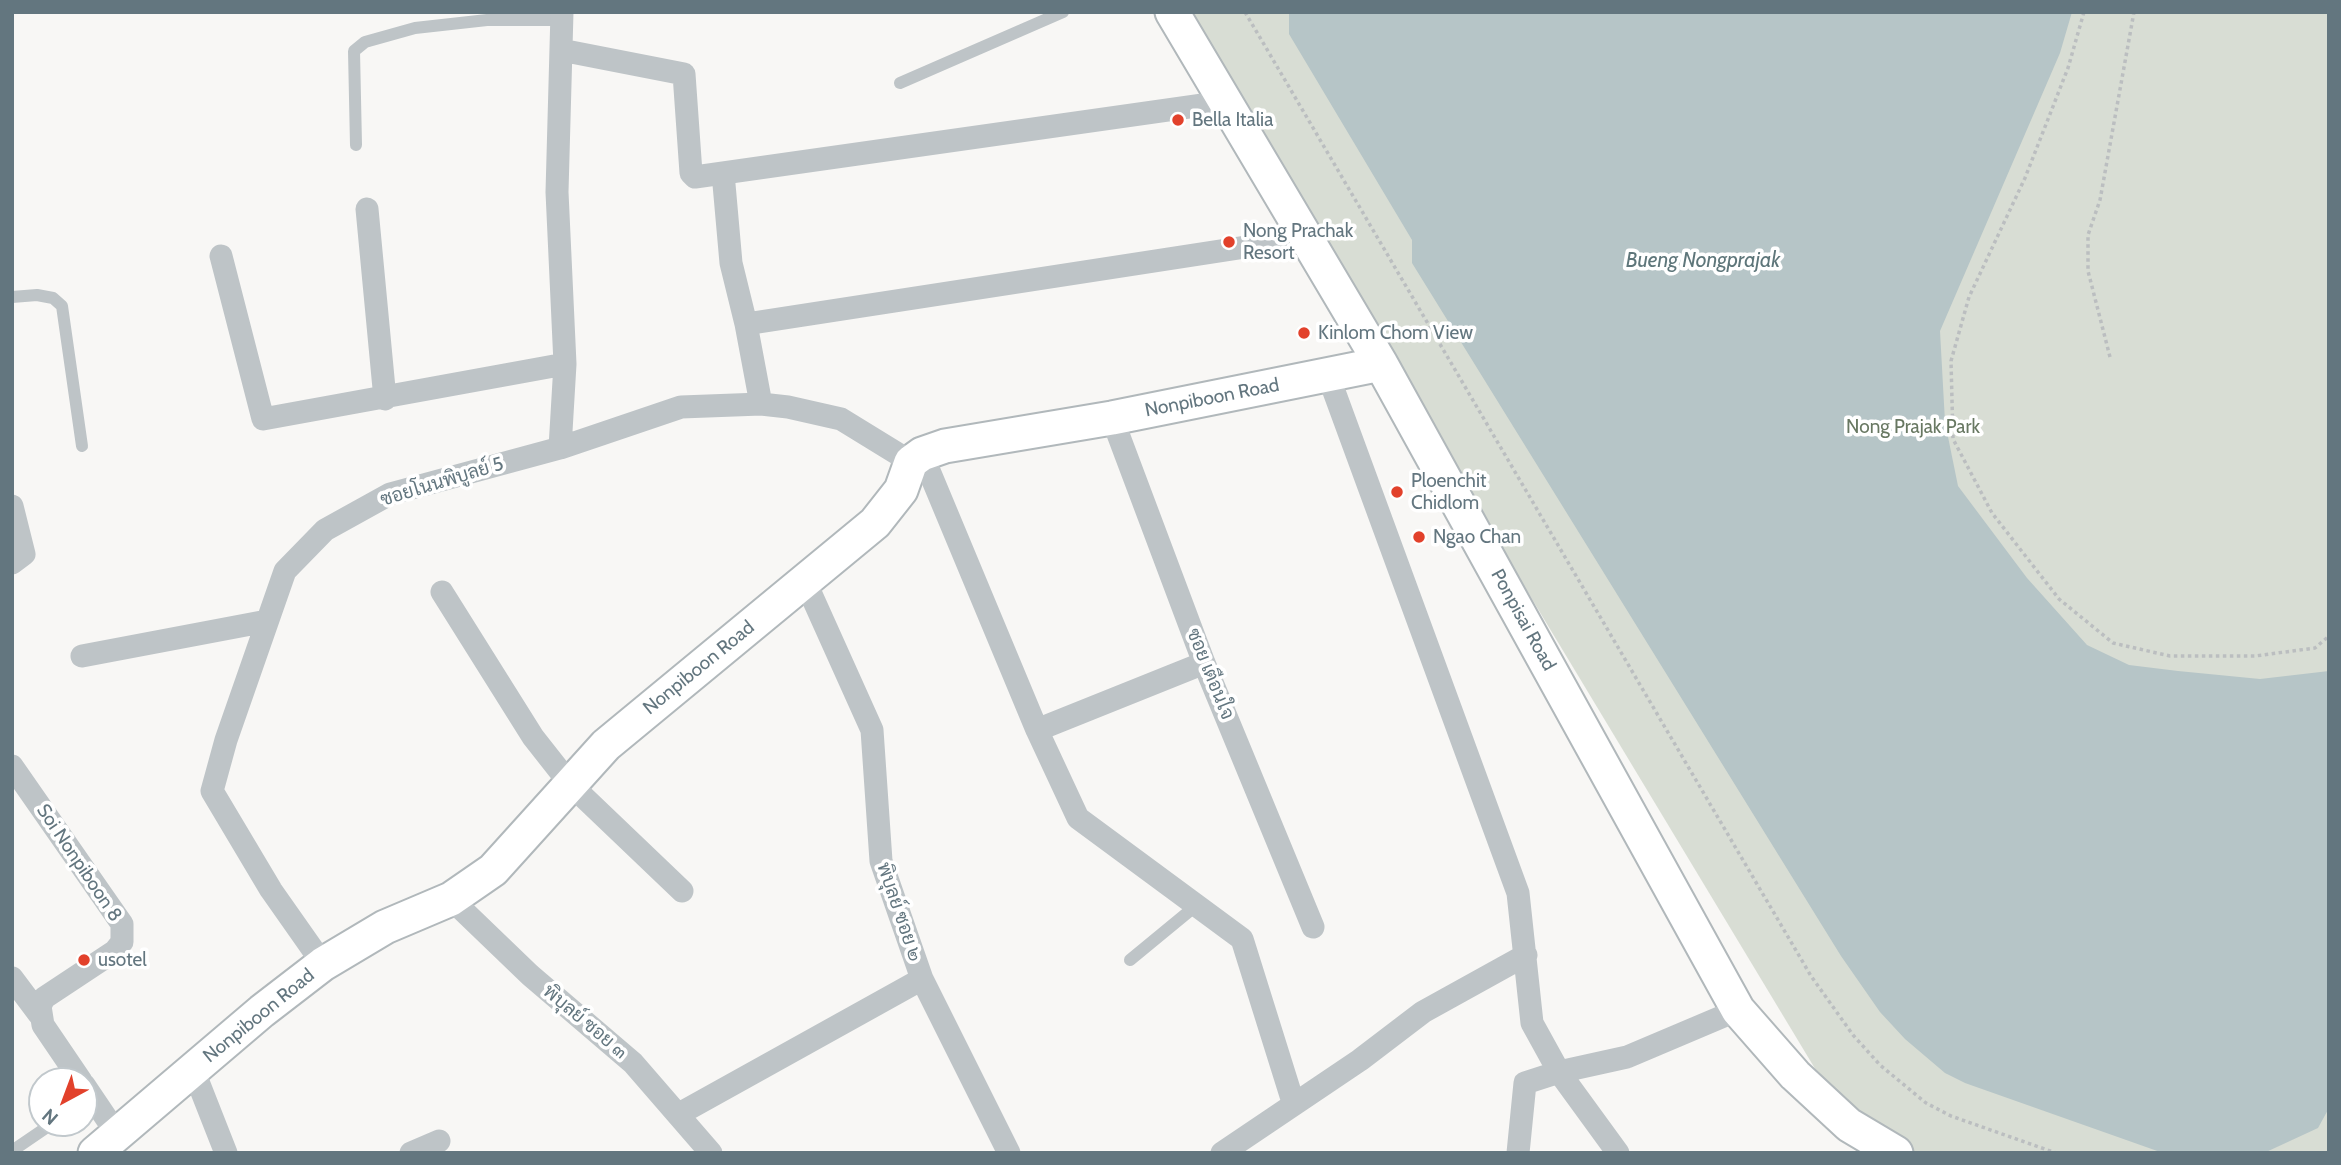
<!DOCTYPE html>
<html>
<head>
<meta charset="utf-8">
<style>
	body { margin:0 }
	#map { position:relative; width:2341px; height:1165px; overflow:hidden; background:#f8f7f5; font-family:Cabin,sans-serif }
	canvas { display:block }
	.frame { position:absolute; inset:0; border:14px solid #63767f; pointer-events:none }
	.north { position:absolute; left:28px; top:1067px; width:70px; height:70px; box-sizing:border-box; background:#fff; border:2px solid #c1c8cc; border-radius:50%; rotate:221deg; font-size:19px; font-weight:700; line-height:28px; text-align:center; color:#63767f }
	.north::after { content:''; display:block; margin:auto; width:24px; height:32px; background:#e2412b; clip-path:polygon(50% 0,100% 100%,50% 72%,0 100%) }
</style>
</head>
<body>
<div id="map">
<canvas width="2341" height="1165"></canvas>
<div class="frame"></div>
<div class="north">N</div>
</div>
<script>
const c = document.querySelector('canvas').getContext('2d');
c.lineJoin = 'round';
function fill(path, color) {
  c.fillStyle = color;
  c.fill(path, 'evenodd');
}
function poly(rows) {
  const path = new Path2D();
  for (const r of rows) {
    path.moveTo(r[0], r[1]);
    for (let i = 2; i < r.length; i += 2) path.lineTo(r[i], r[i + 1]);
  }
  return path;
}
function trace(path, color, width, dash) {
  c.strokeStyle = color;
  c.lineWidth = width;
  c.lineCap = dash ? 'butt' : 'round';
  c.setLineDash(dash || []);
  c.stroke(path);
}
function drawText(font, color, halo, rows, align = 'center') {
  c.font = font + ' Cabin,Sarabun,sans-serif';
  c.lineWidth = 7;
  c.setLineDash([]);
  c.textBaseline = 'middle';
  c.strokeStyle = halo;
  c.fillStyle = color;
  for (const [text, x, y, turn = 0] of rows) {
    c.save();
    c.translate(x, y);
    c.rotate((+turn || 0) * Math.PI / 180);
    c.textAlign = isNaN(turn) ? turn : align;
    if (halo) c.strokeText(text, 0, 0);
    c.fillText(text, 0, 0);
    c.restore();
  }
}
const green = poly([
	[1178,12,2329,12,2329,1153,1896,1153,1849,1125]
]);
const water = poly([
	[1289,12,2072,12,2060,53,1940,331,1945,422,1958,486,2027,578,2087,645,2129,665,2178,671,2260,679,2329,671,2329,1108,2318,1128,2264,1153,2163,1153,1965,1083,1945,1073,1905,1039,1880,1012,1841,956,1412,263,1412,240,1289,34]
]);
const path = poly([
	[1245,12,1811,976,1853,1035,1880,1065,1926,1103,1951,1116,2056,1153],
	[2084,12,2068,68,2025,178,1969,297,1951,361,1953,439,1992,513,2059,599,2113,643,2170,656,2255,656,2315,648,2329,636],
	[2110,357,2088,271,2088,235,2100,200,2134,12]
]);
const lane = poly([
	[900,83,1063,12],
	[356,145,354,51,365,42,415,28,487,20,562,20],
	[12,297,37,295,53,298,62,306,82,446],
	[1130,960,1198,904],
	[12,1151,53,1123]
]);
const street = poly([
	[561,50,684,74,691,173,695,177,1224,102],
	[723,173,731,263,746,324,761,404],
	[367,209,385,399],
	[221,256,263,419,565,364],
	[746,324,1304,238],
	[1328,375,1518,893,1532,1023,1559,1072,1618,1153],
	[1112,418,1204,663,1313,927],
	[560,448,565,364,557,192,562,12],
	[922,454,1037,730,1078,818,1242,939,1293,1102],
	[12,506,24,554,12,563],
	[805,581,872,730,881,861,922,979,1009,1153],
	[442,592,533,737,570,784,682,891],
	[82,656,267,621],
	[1037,730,1204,663],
	[12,766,122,924,122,942,115,951,44,998,40,1006,43,1025,81,1081],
	[451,899,530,975,633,1063,711,1153],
	[323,964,271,890,212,791,226,740,285,571,325,530,390,494,560,448,681,407,761,404,788,407,841,419,911,462],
	[12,978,39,1014],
	[193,1069,226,1153],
	[84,1085,117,1134],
	[679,1114,922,979],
	[411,1153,439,1141],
	[1222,1153,1360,1060,1423,1012,1526,955],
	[1518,1153,1525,1083,1559,1072,1627,1057,1738,1010]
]);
const secondary = poly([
	[1172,12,1381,364,1738,1010,1795,1075,1849,1125,1896,1153],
	[95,1153,262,1011,323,964,385,927,451,899,493,870,606,745,875,523,901,490,911,462,922,454,945,446,1112,418,1381,364]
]);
const markers = [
	[1178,120,7,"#e2412b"],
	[1229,242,7,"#e2412b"],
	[1304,333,7,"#e2412b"],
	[1397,492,7,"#e2412b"],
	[1419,537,7,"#e2412b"],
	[84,960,7,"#e2412b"]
];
const poiNames = [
	["Bella Italia",1192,120],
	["Nong Prachak",1243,231],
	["Resort",1243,253],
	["Kinlom Chom View",1318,333],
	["Ploenchit",1411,481],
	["Chidlom",1411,503],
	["Ngao Chan",1433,537],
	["usotel",98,960]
];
const streetNames = [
	["Nonpiboon Road",1212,398,-11],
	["ซอยโนนพิบูลย์ 5",442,482,-17],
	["Ponpisai Road",1523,620,61],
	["Nonpiboon Road",699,668,-39],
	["ซอย เตือนใจ",1210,674,68],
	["Soi Nonpiboon 8",79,863,56],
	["พิบุลย์ ซอย ๒",899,912,71],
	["Nonpiboon Road",259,1016,-39],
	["พิบุลย์ ซอย ๓",585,1022,40]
];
const parkNames = [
	["Nong Prajak Park",1913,427]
];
const waterNames = [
	["Bueng Nongprajak",1703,261]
];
fill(green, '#d8ddd4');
fill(water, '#b6c5c7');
trace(secondary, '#b1b8bb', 37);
trace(path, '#bbbec0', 3.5, [3.5, 3.5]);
trace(lane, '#bec4c7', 12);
trace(street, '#bec4c7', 23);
trace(secondary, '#fff', 33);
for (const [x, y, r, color] of markers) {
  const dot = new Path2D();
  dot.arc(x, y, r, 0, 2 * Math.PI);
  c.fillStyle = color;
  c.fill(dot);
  trace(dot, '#fff', 2.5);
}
drawText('19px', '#63767f', '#fff', poiNames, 'left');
drawText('19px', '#63767f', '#fff', streetNames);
drawText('19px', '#687862', '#fff', parkNames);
drawText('italic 21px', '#5e767a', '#fff', waterNames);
</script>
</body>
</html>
